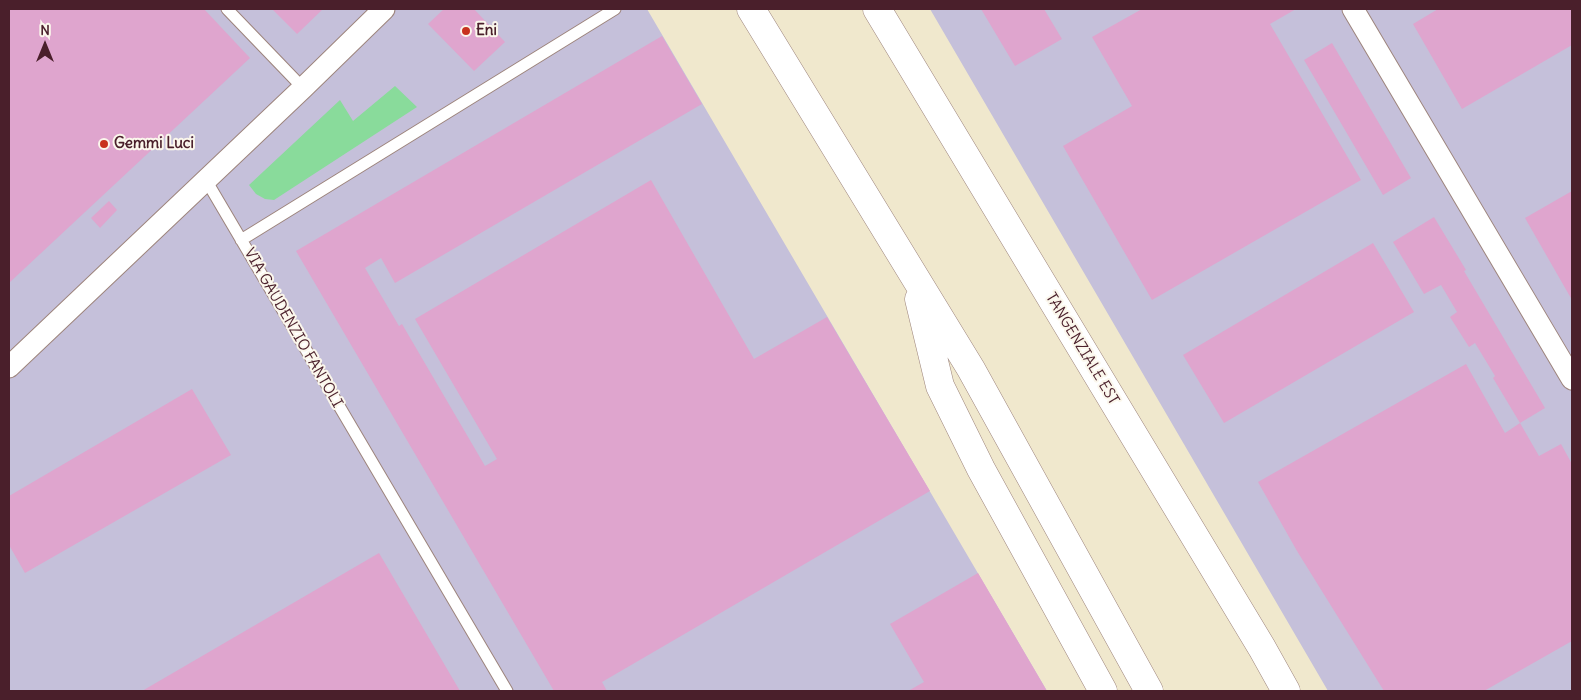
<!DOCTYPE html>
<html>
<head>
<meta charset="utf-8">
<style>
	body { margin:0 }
	#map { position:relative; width:1581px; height:700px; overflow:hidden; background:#f0e8cd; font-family:Delius,sans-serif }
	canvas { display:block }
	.frame { position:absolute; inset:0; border:10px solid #4a1f2b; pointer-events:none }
	.north { position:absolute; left:20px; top:20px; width:50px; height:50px; -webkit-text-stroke:4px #fbf7ec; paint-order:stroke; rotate:0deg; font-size:14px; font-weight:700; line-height:20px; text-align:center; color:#4a1f2b }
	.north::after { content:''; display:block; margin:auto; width:18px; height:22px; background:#4a1f2b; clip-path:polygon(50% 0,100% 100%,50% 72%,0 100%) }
</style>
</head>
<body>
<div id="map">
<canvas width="1581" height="700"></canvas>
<div class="frame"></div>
<div class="north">N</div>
</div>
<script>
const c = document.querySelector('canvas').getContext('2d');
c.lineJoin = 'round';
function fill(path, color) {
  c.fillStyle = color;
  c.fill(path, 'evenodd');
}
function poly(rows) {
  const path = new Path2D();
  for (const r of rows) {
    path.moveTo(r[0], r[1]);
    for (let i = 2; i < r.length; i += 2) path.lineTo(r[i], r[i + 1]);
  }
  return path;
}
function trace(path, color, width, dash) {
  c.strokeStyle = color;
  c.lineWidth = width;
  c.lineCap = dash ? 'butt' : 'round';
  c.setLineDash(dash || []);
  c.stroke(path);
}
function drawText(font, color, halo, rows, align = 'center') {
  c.font = font + ' Delius,sans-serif';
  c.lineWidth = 4;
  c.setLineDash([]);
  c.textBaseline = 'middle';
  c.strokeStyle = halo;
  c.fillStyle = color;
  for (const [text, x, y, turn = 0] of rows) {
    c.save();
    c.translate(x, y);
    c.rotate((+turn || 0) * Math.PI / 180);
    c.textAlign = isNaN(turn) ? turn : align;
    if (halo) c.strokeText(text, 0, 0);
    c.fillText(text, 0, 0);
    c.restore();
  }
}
const industrial = poly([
	[9,9,647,9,1047,691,9,691],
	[930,9,1572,9,1572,691,1328,691]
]);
const green = poly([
	[395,86,417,107,274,200,265,199,256,194,249,185,340,100,353,121]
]);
const building = poly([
	[9,9,204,9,250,58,9,283],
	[272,9,323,9,297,34],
	[444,9,474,9,505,42,474,71,428,24],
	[981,9,1044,9,1062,39,1015,66],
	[1142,9,1296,9,1270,24,1361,180,1152,300,1063,146,1132,106,1092,37],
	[1438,9,1572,9,1572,45,1462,109,1413,24],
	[662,36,702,104,395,283,381,258,365,268,399,326,402,324,485,466,497,459,415,319,651,180,754,359,827,317,930,491,602,682,607,691,554,691,296,251],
	[1332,43,1411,178,1383,195,1304,60],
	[1572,191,1572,300,1525,218],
	[109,201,117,210,100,228,91,218],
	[1434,217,1466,270,1464,271,1545,408,1520,423,1493,378,1495,376,1475,343,1469,347,1450,317,1457,312,1441,285,1424,294,1393,242],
	[1373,243,1414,312,1224,423,1183,355],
	[1466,364,1505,433,1520,423,1539,456,1561,444,1572,464,1572,641,1484,691,1384,691,1297,551,1258,482],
	[192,389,231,455,25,573,9,545,9,496],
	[379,553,460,691,142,691],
	[978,573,1047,691,908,691,924,682,890,624]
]);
const lane = poly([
	[227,9,303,88],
	[206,180,507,691],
	[241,240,615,9]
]);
const street = poly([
	[1353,9,1572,379],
	[9,367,303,88,384,9]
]);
const highway = poly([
	[751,9,971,369,1149,691],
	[877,9,1262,648,1286,691],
	[919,299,940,386,981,469,1103,691]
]);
const markers = [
	[466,31,5,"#c8321e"],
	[104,144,5,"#c8321e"]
];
const poiNames = [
	["Eni",476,31],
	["Gemmi Luci",114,144]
];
const streetNames = [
	["VIA GAUDENZIO FANTOLI",293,328,60],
	["TANGENZIALE EST",1082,349,59]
];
fill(industrial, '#c5c0da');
fill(green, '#89db9b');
fill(building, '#dfa5ce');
trace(lane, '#9d847c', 13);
trace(street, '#9d847c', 23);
trace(highway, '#9d847c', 29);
trace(lane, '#fff', 11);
trace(street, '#fff', 21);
trace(highway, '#fff', 28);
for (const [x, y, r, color] of markers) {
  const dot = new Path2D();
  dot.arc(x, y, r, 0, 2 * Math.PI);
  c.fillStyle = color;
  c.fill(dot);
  trace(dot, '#fbf7ec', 2);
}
drawText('bold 15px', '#4a1f2b', '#fbf7ec', poiNames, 'left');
drawText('15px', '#4a1f2b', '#fbf7ec', streetNames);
</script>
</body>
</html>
